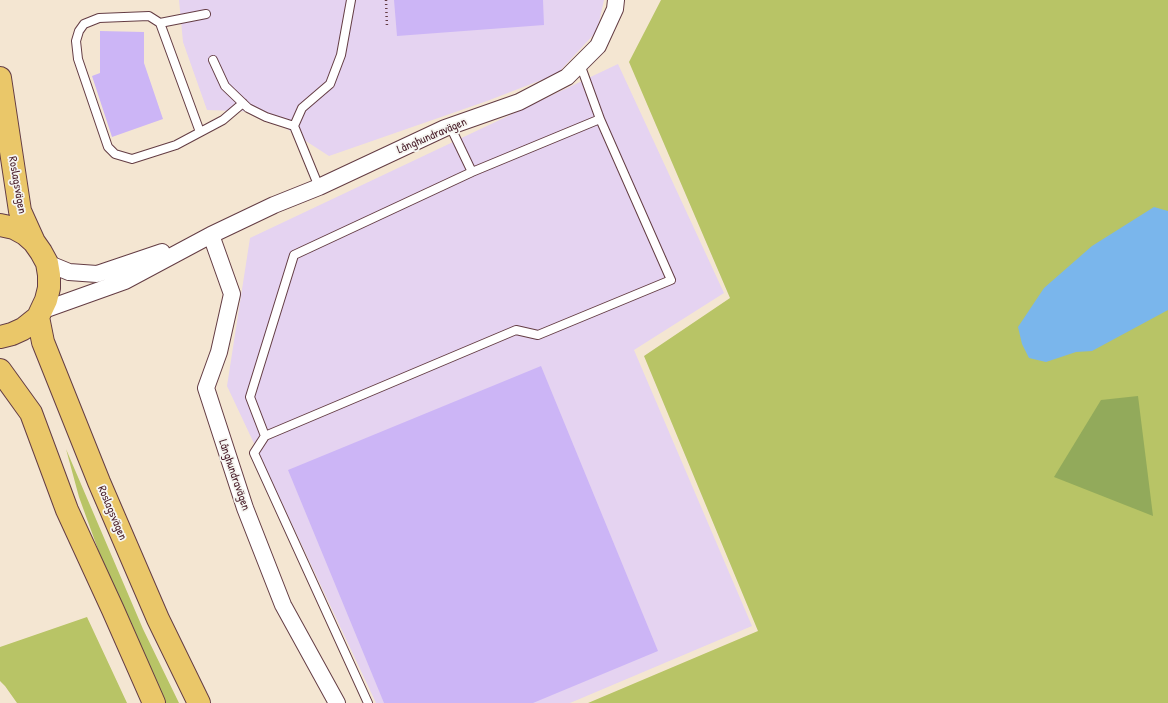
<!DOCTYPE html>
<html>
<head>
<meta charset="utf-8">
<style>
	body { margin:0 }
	canvas { display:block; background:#f4e6d2 }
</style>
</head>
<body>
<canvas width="1168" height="703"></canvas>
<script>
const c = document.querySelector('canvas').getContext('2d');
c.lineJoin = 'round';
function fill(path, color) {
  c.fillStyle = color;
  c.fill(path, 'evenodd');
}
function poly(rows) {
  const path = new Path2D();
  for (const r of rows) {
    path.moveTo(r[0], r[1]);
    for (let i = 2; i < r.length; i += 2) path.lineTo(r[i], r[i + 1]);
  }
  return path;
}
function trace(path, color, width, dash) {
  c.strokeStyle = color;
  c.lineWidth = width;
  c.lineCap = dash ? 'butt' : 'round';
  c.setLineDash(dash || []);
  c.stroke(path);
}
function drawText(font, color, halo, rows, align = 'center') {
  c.font = font + ' "Patrick Hand",sans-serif';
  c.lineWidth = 3.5;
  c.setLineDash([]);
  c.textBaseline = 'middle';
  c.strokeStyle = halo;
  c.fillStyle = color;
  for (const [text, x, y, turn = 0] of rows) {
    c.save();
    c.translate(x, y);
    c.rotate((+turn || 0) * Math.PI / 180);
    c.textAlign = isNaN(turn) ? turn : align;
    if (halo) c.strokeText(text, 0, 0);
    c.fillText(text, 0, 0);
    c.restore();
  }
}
const built = poly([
	[179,0,604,0,597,31,557,74,487,101,329,156,261,112,207,110,183,42],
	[618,64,724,293,634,350,752,626,570,703,376,703,227,386,250,238]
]);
const green = poly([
	[661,0,1168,0,1168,703,588,703,758,631,644,356,730,298,629,62],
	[66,449,143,629,179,703,166,703,155,682,108,577,79,497],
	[87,617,127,703,17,703,5,686,0,681,0,647]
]);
const forest = poly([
	[1138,396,1153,516,1054,477,1101,400]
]);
const water = poly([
	[1154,207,1168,211,1168,310,1092,351,1076,352,1046,362,1029,358,1022,344,1018,327,1044,288,1092,246]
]);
const building = poly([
	[394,0,543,0,544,25,397,36],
	[100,31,144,32,144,63,163,119,112,137,92,76,100,73],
	[541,366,658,651,533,703,384,703,288,470]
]);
const path = poly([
	[386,0,387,27]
]);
const service = poly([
	[160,23,149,16,99,18,84,24,79,31,76,41,78,59,108,147,115,154,132,159,176,145,223,120,243,103],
	[213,60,225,86,248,108,266,117,294,126],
	[200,132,160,23,206,14],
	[472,172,600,119,580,64],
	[319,187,294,126,302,108,330,84,341,55,351,0],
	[265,436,516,330,538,335,671,280,600,119],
	[368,703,254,453,265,436,250,397,294,255,472,172,450,126]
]);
const minor = poly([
	[47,263,69,272,97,274,162,252],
	[41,311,125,281,211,235],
	[337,703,283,605,245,508,206,388,219,352,232,294,211,235,274,205,319,187,445,128,519,102,567,77,598,46,615,9,616,0]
]);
const primary = poly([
	[0,78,20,211,34,242],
	[0,225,14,228,25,234,34,242,41,252,47,263,49,275,49,288,46,300,38,317,23,329,12,334,0,337],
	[38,317,43,342,99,482,158,619,199,703],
	[0,370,31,413,67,510,113,610,154,703]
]);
const streetNames = [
	["Långhundravägen",432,136,-23],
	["Roslagsvägen",17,185,80],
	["Långhundravägen",234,475,71],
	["Roslagsvägen",112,513,67]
];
fill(built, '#e5d3f1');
fill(green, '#b8c466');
fill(forest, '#92aa5b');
fill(water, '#7ab6ec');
fill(building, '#ccb5f6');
trace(service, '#643d44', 10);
trace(minor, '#643d44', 18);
trace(primary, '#643d44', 24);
trace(path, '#643d44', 2.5, [1, 3]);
trace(service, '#fff', 8);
trace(minor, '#fff', 16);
trace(primary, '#eac769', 22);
drawText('12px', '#4a1f2b', '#f6f6f2', streetNames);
</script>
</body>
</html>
